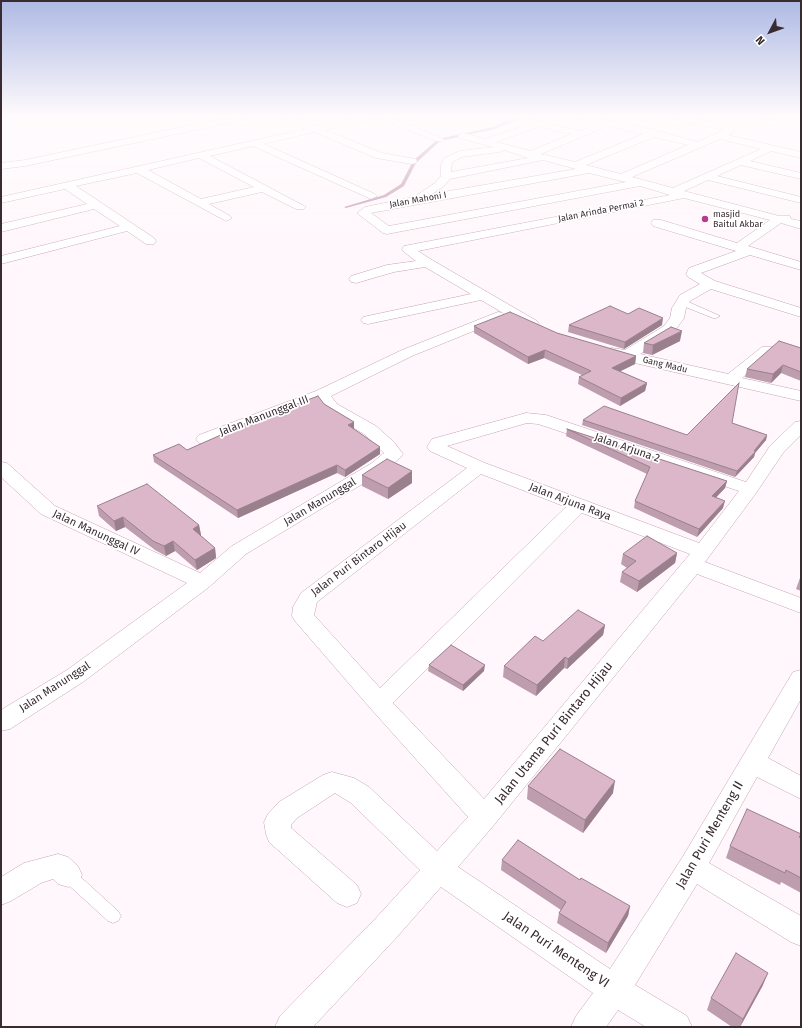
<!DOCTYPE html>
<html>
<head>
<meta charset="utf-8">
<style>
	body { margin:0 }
	#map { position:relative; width:802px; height:1028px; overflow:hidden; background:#fff7fb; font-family:"Fira Sans",sans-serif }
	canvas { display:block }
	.frame { position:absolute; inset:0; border:2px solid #392b32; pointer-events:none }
	.north { position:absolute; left:750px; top:12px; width:40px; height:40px; -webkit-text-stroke:3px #fff; paint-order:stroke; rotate:229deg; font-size:11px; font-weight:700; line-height:16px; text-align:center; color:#392b32 }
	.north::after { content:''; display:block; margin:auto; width:14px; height:18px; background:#392b32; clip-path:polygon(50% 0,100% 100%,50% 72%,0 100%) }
</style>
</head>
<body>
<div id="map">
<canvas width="802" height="1028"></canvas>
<div class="frame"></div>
<div class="north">N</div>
</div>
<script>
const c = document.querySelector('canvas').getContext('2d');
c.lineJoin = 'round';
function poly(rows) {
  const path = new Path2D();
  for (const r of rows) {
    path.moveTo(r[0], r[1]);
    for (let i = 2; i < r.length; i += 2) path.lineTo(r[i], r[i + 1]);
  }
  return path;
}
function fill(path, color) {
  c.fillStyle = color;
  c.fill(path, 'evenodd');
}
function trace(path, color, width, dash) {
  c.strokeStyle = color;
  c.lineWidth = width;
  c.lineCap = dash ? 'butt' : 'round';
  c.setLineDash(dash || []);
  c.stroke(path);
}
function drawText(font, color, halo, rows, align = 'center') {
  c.font = font + ' "Fira Sans",sans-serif';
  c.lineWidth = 3.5;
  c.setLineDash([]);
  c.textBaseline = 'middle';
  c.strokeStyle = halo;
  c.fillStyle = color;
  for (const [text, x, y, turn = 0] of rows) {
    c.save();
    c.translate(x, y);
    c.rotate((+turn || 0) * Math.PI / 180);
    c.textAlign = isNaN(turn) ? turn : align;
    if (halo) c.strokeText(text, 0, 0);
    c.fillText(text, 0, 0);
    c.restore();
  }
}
const stream = poly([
	[514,116,518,116,514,121,495,129,440,141,416,163,404,186,386,197,346,208,344,207,384,195,401,184,413,161,438,139,493,127,512,119,514,116]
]);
const lane = poly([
	[678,300,684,300,720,316,716,318,713,318,678,304,678,300],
	[68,868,73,870,118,911,121,916,118,921,113,923,108,921,63,880,61,875,63,870,68,868]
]);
const street = poly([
	[234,116,252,116,248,119,25,166,1,169,1,163,25,160,234,116],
	[279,116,291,116,316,126,361,116,387,116,444,139,442,141,436,141,376,118,325,130,382,153,416,159,417,161,416,163,412,164,376,158,314,132,264,144,375,194,377,196,371,199,253,146,210,156,306,207,304,209,296,209,262,192,209,204,230,216,232,218,226,221,137,173,76,186,154,238,156,241,154,244,146,244,127,231,1,264,1,256,120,226,94,209,1,232,1,224,87,204,65,189,1,203,1,197,305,129,279,116],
	[199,158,254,187,201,199,148,170,199,158],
	[519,116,580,131,598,124,574,116,590,116,610,119,615,122,655,130,697,142,724,130,672,119,668,116,686,116,731,126,735,131,728,135,801,152,801,158,771,151,750,161,801,173,801,179,741,165,717,176,801,197,801,203,708,180,684,191,779,216,790,216,791,219,801,221,801,229,781,223,748,246,801,262,801,270,750,255,701,273,715,281,801,308,801,317,711,289,690,301,686,308,684,318,674,332,640,354,728,374,762,347,772,347,774,350,772,353,742,378,801,391,801,401,626,361,607,355,605,352,607,349,612,348,625,350,664,326,670,318,672,308,680,295,700,284,688,277,686,274,689,268,736,251,653,226,651,223,653,220,661,220,737,243,770,220,684,198,418,251,432,260,537,321,539,324,537,327,527,327,481,300,368,324,363,323,361,320,363,317,471,294,425,267,394,272,356,283,351,282,349,279,351,276,387,265,416,261,404,252,402,249,404,246,670,195,640,186,387,234,383,233,357,213,365,207,414,197,435,183,441,176,441,165,444,158,460,151,493,147,460,138,458,136,460,134,463,133,485,139,529,124,516,121,516,117,519,116],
	[608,126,643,134,575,162,541,154,608,126],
	[539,127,571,134,531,151,496,142,539,127],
	[654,137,688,145,621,174,586,165,654,137],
	[720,139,761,149,673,188,632,177,720,139],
	[504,150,528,158,451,172,452,162,462,157,499,152,504,150],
	[543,160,576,169,432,194,443,187,450,179,543,160],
	[589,173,626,182,389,226,371,213,589,173],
	[758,116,801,117,801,123,762,119,758,116],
	[498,312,503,313,505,316,503,319,412,356,331,396,337,404,376,426,394,442,403,454,400,458,384,471,246,554,209,587,83,682,10,729,1,731,1,710,67,670,187,583,41,514,1,477,1,462,7,463,55,506,200,573,232,546,372,463,384,453,364,434,325,410,319,401,211,443,205,444,199,443,196,439,199,435,316,391,402,350,498,312],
	[526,413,546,415,746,482,770,446,795,422,801,421,801,435,783,453,756,493,705,562,801,598,801,613,697,574,494,825,458,867,610,969,682,858,793,672,801,670,801,699,768,758,801,776,801,799,757,777,709,863,801,916,801,946,791,942,697,884,635,985,687,1016,692,1027,646,1027,618,1010,606,1027,571,1027,576,1016,593,993,441,887,396,938,313,1027,275,1027,280,1016,376,918,420,870,351,803,335,793,297,818,291,825,291,828,357,885,361,894,357,903,347,907,337,903,269,842,266,834,264,822,268,814,279,802,323,775,332,772,354,778,369,787,437,851,468,817,371,709,295,621,292,616,293,607,301,593,467,468,430,451,427,447,432,439,526,413],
	[527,423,538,424,739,491,699,543,485,463,447,446,527,423],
	[481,474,566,507,380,688,314,615,317,602,481,474],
	[582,513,690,554,484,799,393,703,582,513],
	[58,854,68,857,78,866,82,875,78,884,68,887,58,884,53,879,41,883,11,901,1,905,1,877,24,863,58,854]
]);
const wall = poly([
	[628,314,662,325,624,349,568,332,569,325],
	[474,326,557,333,636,356,635,364,620,371,647,383,645,391,620,406,578,384,579,377,582,375,544,358,528,364,474,333],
	[680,341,652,355,643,353,644,343],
	[801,348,801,381,781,373,771,383,745,377,747,369],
	[324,404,354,422,354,430,380,447,380,454,345,477,337,473,238,518,154,462,153,455,187,450,231,431,231,429],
	[583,420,687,435,732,423,767,435,766,440,755,453,754,457,735,477,582,425],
	[567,429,727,481,725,488,716,497,723,508,697,537,634,508,635,501,647,474,566,436],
	[412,471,412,483,388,499,362,486,362,475],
	[97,506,199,525,201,535,200,535,215,548,216,558,197,570,175,551,166,556,155,550,125,527,116,531,99,516],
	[677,553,675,563,637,592,620,582,622,572,627,568,621,564,623,554],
	[801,575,801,591,796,589],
	[605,625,603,635,567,669,564,668,536,696,503,677,504,666],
	[429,665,484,671,463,691,428,671],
	[528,786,613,793,583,833,527,799],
	[799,837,801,838,801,893,781,882,780,885,726,858,730,846],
	[502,860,580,880,630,906,628,916,606,953,557,923,559,913,561,910,501,870],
	[763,985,740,1027,732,1027,707,1010,711,998]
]);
const shadedWall = poly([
	[663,318,662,325,624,349,625,342],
	[682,331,680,341,652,355,653,345],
	[545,350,544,358,528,364,528,357],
	[636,356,635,364,611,376,612,368],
	[783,365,781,373,771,383,773,374],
	[647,383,645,391,620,406,621,398],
	[354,422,354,430,348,425],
	[767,435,766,440,755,453,754,457,735,477,737,471],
	[380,447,380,454,345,477,345,470],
	[337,465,337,473,238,518,237,510],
	[412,471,412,483,388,499,388,488],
	[727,481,725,488,711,503,712,496],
	[725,501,723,508,697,537,699,529],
	[123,517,125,527,116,531,114,521],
	[199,525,201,535,194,538,193,529],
	[173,541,175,551,166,556,164,546],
	[215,548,216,558,197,570,195,560],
	[677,553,675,563,637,592,639,581],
	[605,625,603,635,567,669,568,659],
	[565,657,564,668,536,696,537,685],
	[485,665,484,671,463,691,463,685],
	[615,781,613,793,583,833,585,820],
	[630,906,628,916,606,953,608,943],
	[768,973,763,985,740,1027,743,1019]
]);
const building = poly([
	[610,306,628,314,639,308,663,318,625,342,569,325,610,306],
	[510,312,557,333,636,356,612,368,647,383,621,398,579,377,591,371,545,350,528,357,474,326,510,312],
	[671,327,682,331,653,345,644,343,671,327],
	[779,341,801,348,801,372,783,365,773,374,747,369,779,341],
	[739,383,732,423,767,435,754,451,756,451,737,471,583,420,604,406,687,435,739,383],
	[318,396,324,404,354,422,348,425,380,447,345,470,337,465,237,510,153,455,179,444,187,450,232,430,231,429,318,396],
	[567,429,727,481,712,496,725,501,699,529,635,501,650,467,567,429],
	[387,459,412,471,388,488,362,475,387,459],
	[147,484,199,525,193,529,215,548,195,560,173,541,164,546,153,541,123,517,114,521,97,506,147,484],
	[647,536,677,553,639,581,622,572,636,561,623,554,647,536],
	[578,610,605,625,568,659,565,657,537,685,504,666,535,636,543,641,578,610],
	[451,645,485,665,463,685,429,665,451,645],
	[560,749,615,781,585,820,528,786,560,749],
	[747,809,801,834,799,837,801,838,801,878,786,870,785,873,730,846,747,809],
	[518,840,580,880,581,878,630,906,608,943,559,913,566,902,502,860,518,840],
	[736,953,768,973,743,1019,711,998,736,953]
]);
const markers = [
	[705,219,4,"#b93c8c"]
];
const farStreetnames = [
	["Jalan Mahoni I",418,200,-10],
	["Jalan Arinda Permai 2",601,211,-11],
	["Gang Madu",665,365,13]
];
const farPoinames = [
	["masjid",713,214],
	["Baitul Akbar",713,224]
];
const streetNames = [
	["Jalan Manunggal III",264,416,-21],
	["Jalan Arjuna 2",627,448,19],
	["Jalan Manunggal",320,502,-31],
	["Jalan Arjuna Raya",570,502,21],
	["Jalan Manunggal IV",96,533,25],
	["Jalan Puri Bintaro Hijau",359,559,-37],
	["Jalan Manunggal",55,687,-33]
];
const nearStreetnames = [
	["Jalan Utama Puri Bintaro Hijau",554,733,-51],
	["Jalan Puri Menteng II",710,835,-60],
	["Jalan Puri Menteng VI",556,950,34]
];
fill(stream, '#bf95ab');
trace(lane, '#c6a2b5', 1);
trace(street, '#c6a2b5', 1);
fill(lane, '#fff');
fill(street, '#fff');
fill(wall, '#bd9dae');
fill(shadedWall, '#9a808d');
fill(building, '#dcb7ca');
trace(building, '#9a808d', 1);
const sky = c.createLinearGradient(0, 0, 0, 260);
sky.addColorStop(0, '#aebae4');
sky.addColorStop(0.45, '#fffbfd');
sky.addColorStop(1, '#fffbfd00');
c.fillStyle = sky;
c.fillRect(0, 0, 802, 260);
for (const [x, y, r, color] of markers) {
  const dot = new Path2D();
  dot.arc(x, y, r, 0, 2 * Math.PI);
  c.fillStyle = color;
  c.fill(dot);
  trace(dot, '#fff', 1.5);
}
drawText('9px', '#392b32', '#fff', farStreetnames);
drawText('9px', '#392b32', '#fff', farPoinames, 'left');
drawText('11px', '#392b32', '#fff', streetNames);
drawText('13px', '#392b32', '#fff', nearStreetnames);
</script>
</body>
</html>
